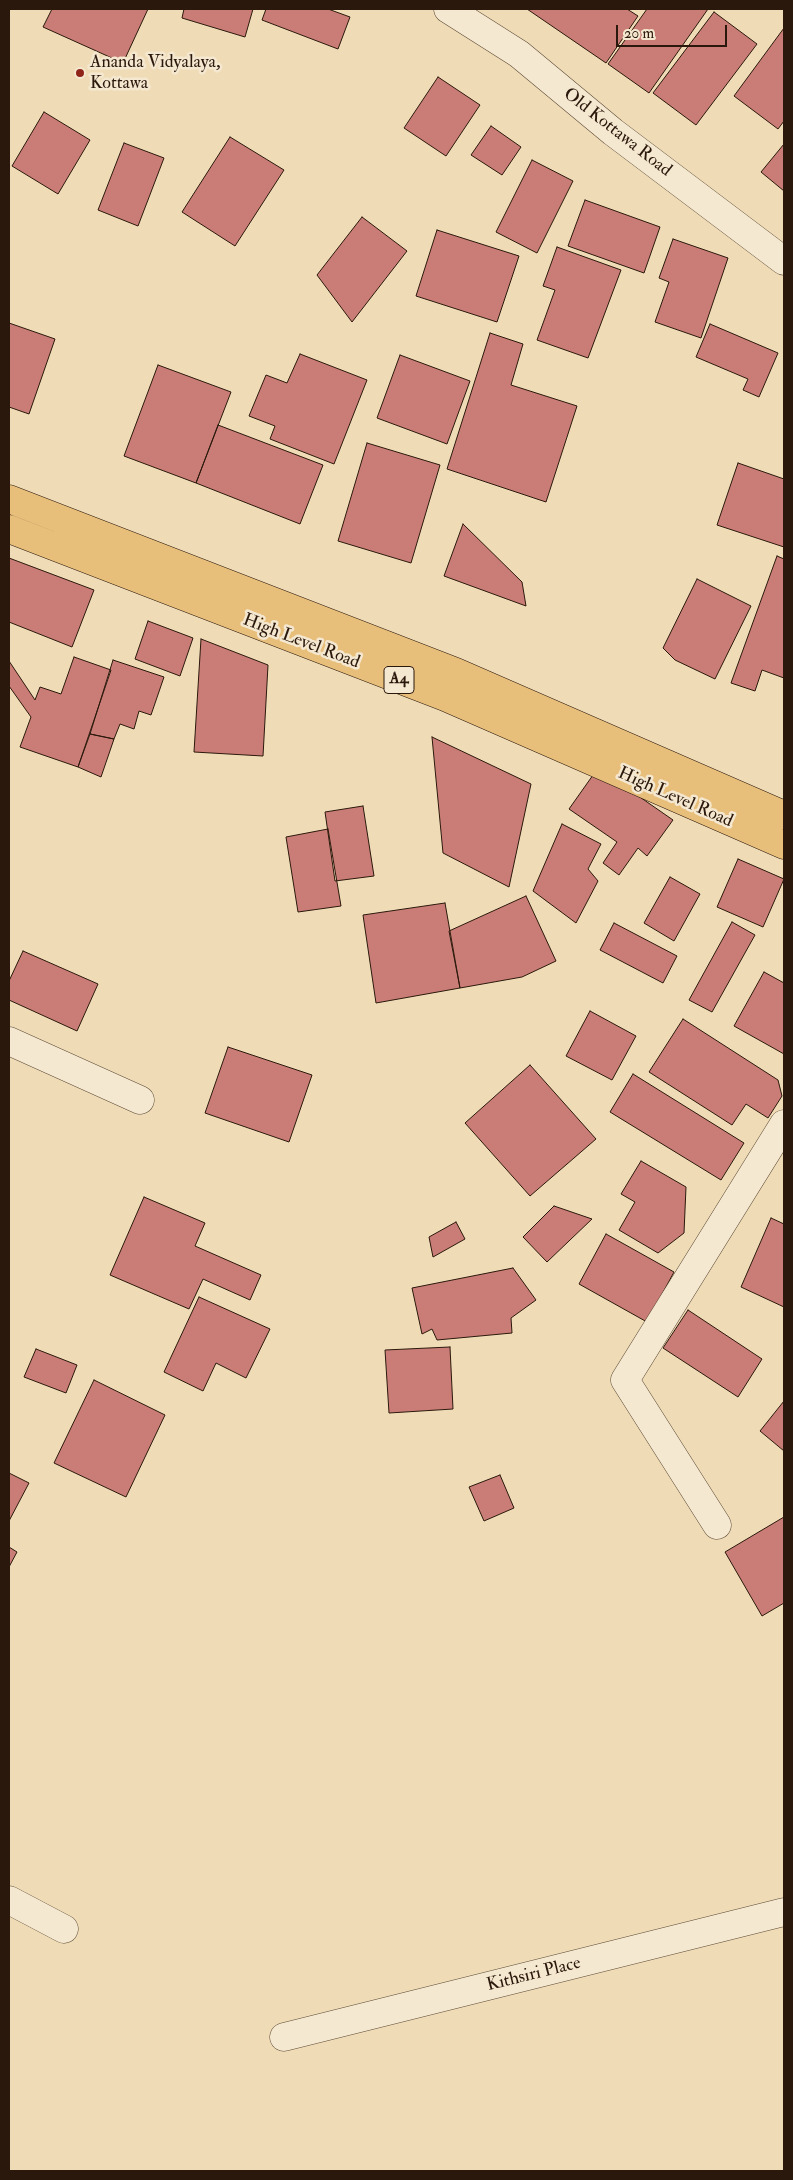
<!DOCTYPE html>
<html>
<head>
<meta charset="utf-8">
<style>
	body { margin:0 }
	#map { position:relative; width:793px; height:2180px; overflow:hidden; background:#efdcb6; font-family:"IM FELL Double Pica",serif }
	canvas { display:block }
	.frame { position:absolute; inset:0; border:10px solid #2b180c; pointer-events:none }
	.scale { position:absolute; left:616px; top:25px; width:111px; height:22px; box-sizing:border-box; border:2px solid #2b180c; border-top:0; padding-left:6px; font-size:15px; line-height:18px; white-space:nowrap; color:#2b180c; -webkit-text-stroke:4px #f5e8d0; paint-order:stroke }
</style>
</head>
<body>
<div id="map">
<canvas width="793" height="2180"></canvas>
<div class="frame"></div>
<div class="scale">20 m</div>
</div>
<script>
const c = document.querySelector('canvas').getContext('2d');
c.lineJoin = 'round';
function fill(path, color) {
  c.fillStyle = color;
  c.fill(path, 'evenodd');
}
function poly(rows) {
  const path = new Path2D();
  for (const r of rows) {
    path.moveTo(r[0], r[1]);
    for (let i = 2; i < r.length; i += 2) path.lineTo(r[i], r[i + 1]);
  }
  return path;
}
function trace(path, color, width, dash) {
  c.strokeStyle = color;
  c.lineWidth = width;
  c.lineCap = dash ? 'butt' : 'round';
  c.setLineDash(dash || []);
  c.stroke(path);
}
function drawText(font, color, halo, rows, align = 'center') {
  c.font = font + ' "IM FELL Double Pica",serif';
  c.lineWidth = 5;
  c.setLineDash([]);
  c.textBaseline = 'middle';
  c.strokeStyle = halo;
  c.fillStyle = color;
  for (const [text, x, y, turn = 0] of rows) {
    c.save();
    c.translate(x, y);
    c.rotate((+turn || 0) * Math.PI / 180);
    c.textAlign = isNaN(turn) ? turn : align;
    if (halo) c.strokeText(text, 0, 0);
    c.fillText(text, 0, 0);
    c.restore();
  }
}
const building = poly([
	[52,9,148,9,123,63,43,27,52,9],
	[184,9,253,9,245,37,182,18,184,9],
	[266,9,328,9,350,17,338,49,262,20,266,9],
	[527,9,627,9,638,16,606,63,527,9],
	[647,9,708,9,649,93,608,64,647,9],
	[714,12,757,44,696,125,653,93,714,12],
	[784,28,784,121,778,129,734,96,784,28],
	[438,77,480,105,446,156,404,128,438,77],
	[44,112,90,140,58,194,12,166,44,112],
	[491,126,521,147,502,175,471,155,491,126],
	[230,137,284,170,235,246,182,212,230,137],
	[124,143,164,158,138,226,98,210,124,143],
	[784,144,784,191,761,172,784,144],
	[532,160,573,181,537,253,496,232,532,160],
	[585,200,660,227,644,273,568,246,585,200],
	[362,217,407,251,352,322,317,275,362,217],
	[437,230,519,256,497,322,416,296,437,230],
	[673,239,728,258,701,338,655,322,669,282,659,278,673,239],
	[557,247,621,270,588,358,537,340,555,290,543,286,557,247],
	[9,323,55,339,29,414,9,407,9,323],
	[710,324,778,353,759,397,743,390,748,379,696,357,710,324],
	[490,333,523,344,511,385,577,406,546,502,447,469,490,333],
	[300,354,367,380,334,464,270,439,275,426,249,416,266,375,287,383,300,354],
	[400,355,470,381,447,444,377,418,400,355],
	[158,365,231,392,196,483,124,456,158,365],
	[218,425,323,465,300,524,196,483,218,425],
	[367,443,440,465,411,563,338,541,367,443],
	[738,463,784,479,784,547,717,525,738,463],
	[463,524,522,582,526,606,444,576,463,524],
	[777,556,784,559,784,678,762,670,755,691,731,683,777,556],
	[9,558,94,590,72,647,9,622,9,558],
	[697,579,751,606,715,679,675,660,663,648,697,579],
	[148,621,193,638,180,676,135,659,148,621],
	[201,639,268,665,263,756,194,752,201,639],
	[74,657,111,670,78,767,20,747,31,717,9,686,9,661,35,700,40,687,61,694,74,657],
	[113,660,164,677,151,715,139,711,134,729,120,724,114,739,90,734,113,660],
	[90,734,114,739,101,777,78,767,90,734],
	[432,737,531,784,509,887,443,853,432,737],
	[598,768,673,820,647,856,638,848,619,875,603,863,617,842,569,809,598,768],
	[363,806,374,876,335,881,325,812,363,806],
	[562,824,601,844,588,869,598,881,576,923,533,891,562,824],
	[328,829,341,906,298,912,286,837,328,829],
	[738,859,784,879,763,927,717,907,738,859],
	[670,877,700,894,674,941,644,923,670,877],
	[526,896,556,961,522,977,460,988,449,931,526,896],
	[445,903,460,988,376,1003,363,915,445,903],
	[732,922,755,935,712,1012,689,1000,732,922],
	[614,923,677,956,663,983,600,950,614,923],
	[23,951,98,984,77,1031,9,1000,9,981,23,951],
	[764,972,784,983,784,1054,734,1026,764,972],
	[590,1011,636,1036,612,1080,566,1056,590,1011],
	[683,1019,778,1080,782,1096,768,1118,746,1104,732,1125,649,1072,683,1019],
	[228,1047,312,1075,289,1142,205,1113,228,1047],
	[530,1065,596,1139,530,1196,465,1123,530,1065],
	[633,1074,744,1143,721,1180,610,1112,633,1074],
	[641,1161,686,1187,684,1233,658,1253,619,1230,635,1202,621,1194,641,1161],
	[144,1197,205,1223,195,1246,261,1275,250,1300,203,1279,189,1309,110,1275,144,1197],
	[554,1206,592,1219,547,1262,523,1237,554,1206],
	[771,1218,784,1224,784,1307,741,1287,771,1218],
	[456,1222,465,1239,433,1257,429,1237,456,1222],
	[606,1234,674,1272,647,1322,579,1284,606,1234],
	[513,1268,536,1300,511,1318,512,1333,437,1340,432,1329,422,1334,412,1288,513,1268],
	[199,1297,270,1329,246,1378,216,1363,203,1391,164,1372,199,1297],
	[688,1310,762,1359,738,1397,663,1348,688,1310],
	[450,1347,453,1409,389,1413,385,1350,450,1347],
	[36,1349,77,1365,66,1393,24,1377,36,1349],
	[94,1380,165,1415,126,1497,54,1463,94,1380],
	[784,1401,784,1451,760,1431,784,1401],
	[9,1473,29,1483,9,1521,9,1473],
	[500,1475,514,1508,484,1521,469,1487,500,1475],
	[784,1517,784,1603,762,1616,725,1552,784,1517],
	[9,1547,17,1552,9,1567,9,1547]
]);
const minor = poly([
	[9,1041,140,1100],
	[717,1525,625,1380,784,1124],
	[9,1900,64,1929],
	[284,2037,784,1912]
]);
const tertiary = poly([
	[448,9,519,54,613,132,784,261]
]);
const trunk = poly([
	[9,499,456,672,784,815],
	[9,529,445,697,784,845]
]);
const markers = [
	[80,73,5,"#8f2418"]
];
const shields = [
	[399,680,30]
];
const shieldNames = [
	["A4",399,680]
];
const poiNames = [
	["Ananda Vidyalaya,",90,63],
	["Kottawa",90,84]
];
const streetNames = [
	["Old Kottawa Road",617,133,38],
	["High Level Road",301,642,21],
	["High Level Road",675,798,24],
	["Kithsiri Place",534,1975,-14]
];
fill(building, '#c97d76');
trace(building, '#2b180c', 1);
trace(minor, '#5c4936', 29);
trace(tertiary, '#5c4936', 29);
trace(trunk, '#2b180c', 29);
trace(minor, '#f5e8d0', 28);
trace(tertiary, '#f5e8d0', 28);
trace(trunk, '#e8be7b', 28);
for (const [x, y, r, color] of markers) {
  const dot = new Path2D();
  dot.arc(x, y, r, 0, 2 * Math.PI);
  c.fillStyle = color;
  c.fill(dot);
  trace(dot, '#f5e8d0', 2);
}
for (const [x, y, w] of shields) {
  const box = new Path2D();
  box.roundRect(x - w / 2, y - 13.5, w, 27, 4);
  c.fillStyle = '#f5e8d0';
  c.fill(box);
  trace(box, '#2b180c', 1);
}
drawText('bold 16px', '#2b180c', null, shieldNames);
drawText('18px', '#2b180c', '#f5e8d0', poiNames, 'left');
drawText('18px', '#2b180c', '#f5e8d0', streetNames);
</script>
</body>
</html>
